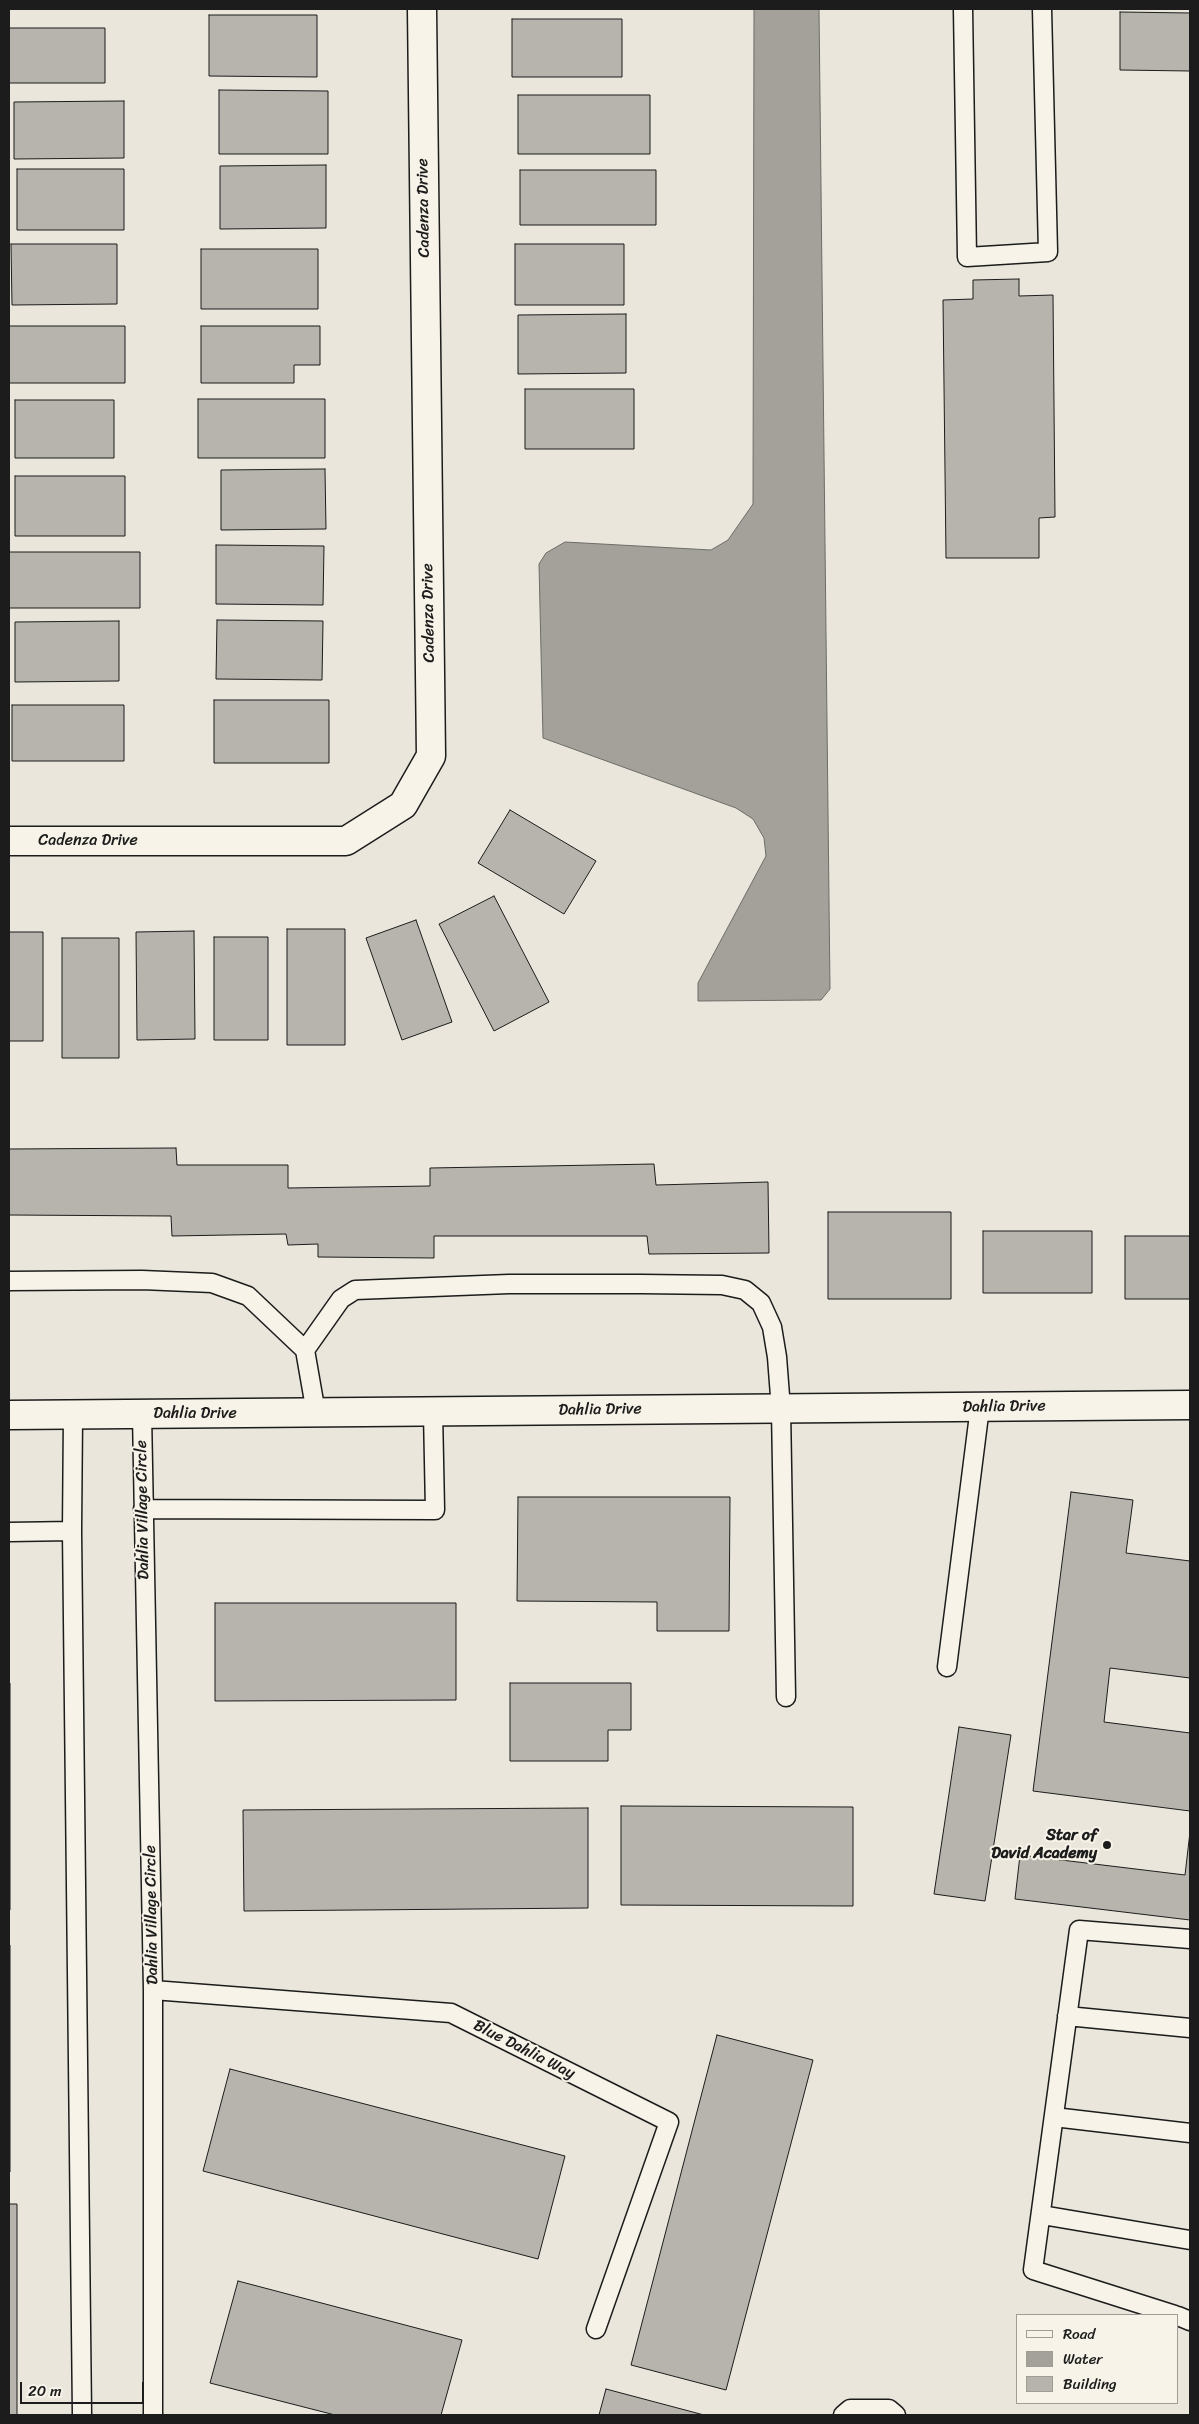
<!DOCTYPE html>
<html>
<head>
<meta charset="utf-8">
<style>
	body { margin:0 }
	#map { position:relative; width:1199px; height:2424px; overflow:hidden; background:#eae6dc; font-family:Sriracha,sans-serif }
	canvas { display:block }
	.frame { position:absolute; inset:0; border:10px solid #1c1c1c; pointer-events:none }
	.legend { position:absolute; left:1016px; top:2314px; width:162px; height:90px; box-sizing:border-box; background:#f7f3e8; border:1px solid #9f9d96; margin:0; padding:6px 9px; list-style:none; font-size:15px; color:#1c1c1c }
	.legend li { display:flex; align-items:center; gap:10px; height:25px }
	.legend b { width:25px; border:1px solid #9f9d96 }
	.scale { position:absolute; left:20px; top:2382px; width:124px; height:22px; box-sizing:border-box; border:2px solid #1c1c1c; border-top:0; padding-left:6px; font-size:15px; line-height:18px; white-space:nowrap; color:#1c1c1c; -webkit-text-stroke:4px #f7f3e8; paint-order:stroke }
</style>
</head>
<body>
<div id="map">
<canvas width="1199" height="2424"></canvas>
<div class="frame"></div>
<ul class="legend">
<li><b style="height:6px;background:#f7f3e8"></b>Road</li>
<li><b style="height:14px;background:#a3a19a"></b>Water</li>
<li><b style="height:14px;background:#b6b4ac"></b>Building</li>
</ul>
<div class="scale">20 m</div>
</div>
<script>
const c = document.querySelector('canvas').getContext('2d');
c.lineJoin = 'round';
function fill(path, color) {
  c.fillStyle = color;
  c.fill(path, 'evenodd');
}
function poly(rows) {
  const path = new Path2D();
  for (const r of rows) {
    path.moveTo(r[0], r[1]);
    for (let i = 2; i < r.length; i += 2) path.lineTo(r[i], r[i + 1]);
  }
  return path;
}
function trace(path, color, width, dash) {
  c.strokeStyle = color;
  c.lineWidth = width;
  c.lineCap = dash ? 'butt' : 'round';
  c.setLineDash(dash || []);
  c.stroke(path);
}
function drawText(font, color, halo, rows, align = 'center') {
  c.font = font + ' Sriracha,sans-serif';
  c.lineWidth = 4;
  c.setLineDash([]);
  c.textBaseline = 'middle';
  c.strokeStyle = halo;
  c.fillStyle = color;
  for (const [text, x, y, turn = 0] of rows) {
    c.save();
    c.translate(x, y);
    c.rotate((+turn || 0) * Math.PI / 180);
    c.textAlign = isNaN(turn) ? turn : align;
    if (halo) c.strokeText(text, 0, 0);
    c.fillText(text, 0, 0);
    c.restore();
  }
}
const water = poly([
	[754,9,819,9,830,989,821,1000,698,1001,698,983,766,856,764,838,753,819,736,808,543,738,539,564,546,553,565,542,711,550,728,540,753,504,754,9]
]);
const building = poly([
	[1120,12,1190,13,1190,71,1120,70,1120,12],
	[209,15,317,15,317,77,209,76,209,15],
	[512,19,622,19,622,77,512,77,512,19],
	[9,28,105,28,105,83,9,83,9,28],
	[219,90,328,91,328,154,219,154,219,90],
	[518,95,650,95,650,154,518,154,518,95],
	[124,101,124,158,14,159,14,102,124,101],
	[326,165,326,228,220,229,220,166,326,165],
	[17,169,124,169,124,230,17,230,17,169],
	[520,170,656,170,656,225,520,225,520,170],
	[11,244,117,244,117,304,12,305,11,244],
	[515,244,624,244,624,305,515,305,515,244],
	[201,249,318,249,318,309,201,309,201,249],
	[1019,279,1019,296,1053,295,1055,517,1039,518,1039,558,946,558,943,300,973,299,973,280,1019,279],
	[626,314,626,373,518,374,518,315,626,314],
	[9,326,125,326,125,383,9,383,9,326],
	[201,326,320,326,320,365,294,365,294,383,201,383,201,326],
	[525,389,634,389,634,449,525,449,525,389],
	[198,399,325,399,325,458,198,458,198,399],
	[15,400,114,400,114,458,15,458,15,400],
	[325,469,326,529,221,530,221,470,325,469],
	[15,476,125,476,125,536,15,536,15,476],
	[216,545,324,546,323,605,216,604,216,545],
	[9,552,140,552,140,608,9,608,9,552],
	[217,620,323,621,322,680,216,679,217,620],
	[119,621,119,681,15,682,15,622,119,621],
	[214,700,329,700,329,763,214,763,214,700],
	[12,705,124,705,124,761,12,761,12,705],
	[510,810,596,861,564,914,478,863,510,810],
	[494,896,549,1002,494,1031,439,924,494,896],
	[416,920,452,1022,402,1040,366,938,416,920],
	[287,929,345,929,345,1045,287,1045,287,929],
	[194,931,195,1039,137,1040,136,932,194,931],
	[9,932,43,932,43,1041,9,1041,9,932],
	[214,937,268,937,268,1040,214,1040,214,937],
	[62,938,119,938,119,1058,62,1058,62,938],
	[176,1148,177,1165,288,1165,288,1188,430,1186,430,1168,654,1164,656,1185,768,1182,769,1253,649,1254,647,1236,434,1236,434,1258,318,1257,318,1244,288,1245,286,1234,172,1236,171,1216,9,1215,9,1149,176,1148],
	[828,1212,951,1212,951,1299,828,1299,828,1212],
	[983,1231,1092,1231,1092,1293,983,1293,983,1231],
	[1125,1236,1190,1236,1190,1299,1125,1299,1125,1236],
	[1071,1492,1133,1500,1126,1553,1190,1561,1190,1678,1110,1668,1104,1722,1190,1733,1190,1811,1033,1791,1071,1492],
	[518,1497,730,1497,729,1631,657,1631,657,1602,517,1601,518,1497],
	[215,1603,456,1603,456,1700,215,1701,215,1603],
	[9,1683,10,1683,10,1910,9,1910,9,1683],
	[510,1683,631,1683,631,1730,608,1730,608,1761,510,1761,510,1683],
	[959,1727,1011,1735,985,1901,934,1894,959,1727],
	[621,1806,853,1807,853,1906,621,1905,621,1806],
	[588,1808,588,1908,244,1911,243,1810,588,1808],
	[1190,1832,1190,1920,1015,1899,1020,1855,1185,1875,1190,1832],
	[9,1945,10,1945,10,2172,9,2172,9,1945],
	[717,2035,813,2060,726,2390,631,2365,717,2035],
	[230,2069,565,2156,538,2259,203,2171,230,2069],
	[9,2204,17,2204,17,2415,9,2415,9,2204],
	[238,2281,462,2340,441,2415,335,2415,210,2383,238,2281],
	[606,2389,704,2415,599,2415,606,2389]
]);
const service = poly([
	[963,9,967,257,1048,252,1042,9],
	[9,1281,142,1280,212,1283,248,1296,305,1350,316,1413],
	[305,1350,341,1299,355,1290,509,1284,641,1284,722,1285,745,1290,761,1303,772,1327,777,1357,781,1409,786,1697],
	[142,1414,153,1990,153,2415],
	[73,1415,72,1531,82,2415],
	[143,1509,435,1510,433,1412],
	[9,1532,72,1531],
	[947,1667,980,1407],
	[153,1990,451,2013,669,2122,596,2329],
	[1067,2016,1190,2028],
	[1054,2117,1190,2133],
	[1042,2215,1190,2240],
	[1175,2315,1033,2270,1079,1930,1190,1939],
	[1178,2316,1190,2321],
	[843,2415,850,2409,889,2409,896,2415]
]);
const minor = poly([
	[9,841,346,841,403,805,431,756,422,9]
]);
const tertiary = poly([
	[9,1415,1190,1405]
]);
const markers = [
	[1107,1845,5,"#1c1c1c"]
];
const streetNames = [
	["Cadenza Drive",424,208,-91],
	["Cadenza Drive",429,613,-91],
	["Cadenza Drive",88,841],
	["Dahlia Drive",1004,1407,-1],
	["Dahlia Drive",600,1410,-1],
	["Dahlia Drive",195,1414],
	["Dahlia Village Circle",143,1510,-91],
	["Dahlia Village Circle",152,1915,-91],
	["Blue Dahlia Way",524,2050,27]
];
const poiNames = [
	["Star of",1097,1836],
	["David Academy",1097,1854]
];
fill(water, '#a3a19a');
trace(water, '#6d6c68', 1);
fill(building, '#b6b4ac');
trace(building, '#1c1c1c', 1);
trace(service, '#1c1c1c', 21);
trace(minor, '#1c1c1c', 31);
trace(tertiary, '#1c1c1c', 31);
trace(service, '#f7f3e8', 18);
trace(minor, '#f7f3e8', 28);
trace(tertiary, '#f7f3e8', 28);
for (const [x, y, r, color] of markers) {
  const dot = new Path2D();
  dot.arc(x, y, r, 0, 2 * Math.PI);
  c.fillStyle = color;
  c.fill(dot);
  trace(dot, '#f7f3e8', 2);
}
drawText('16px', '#1c1c1c', '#f7f3e8', streetNames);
drawText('bold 16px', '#1c1c1c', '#f7f3e8', poiNames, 'right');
</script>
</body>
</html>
